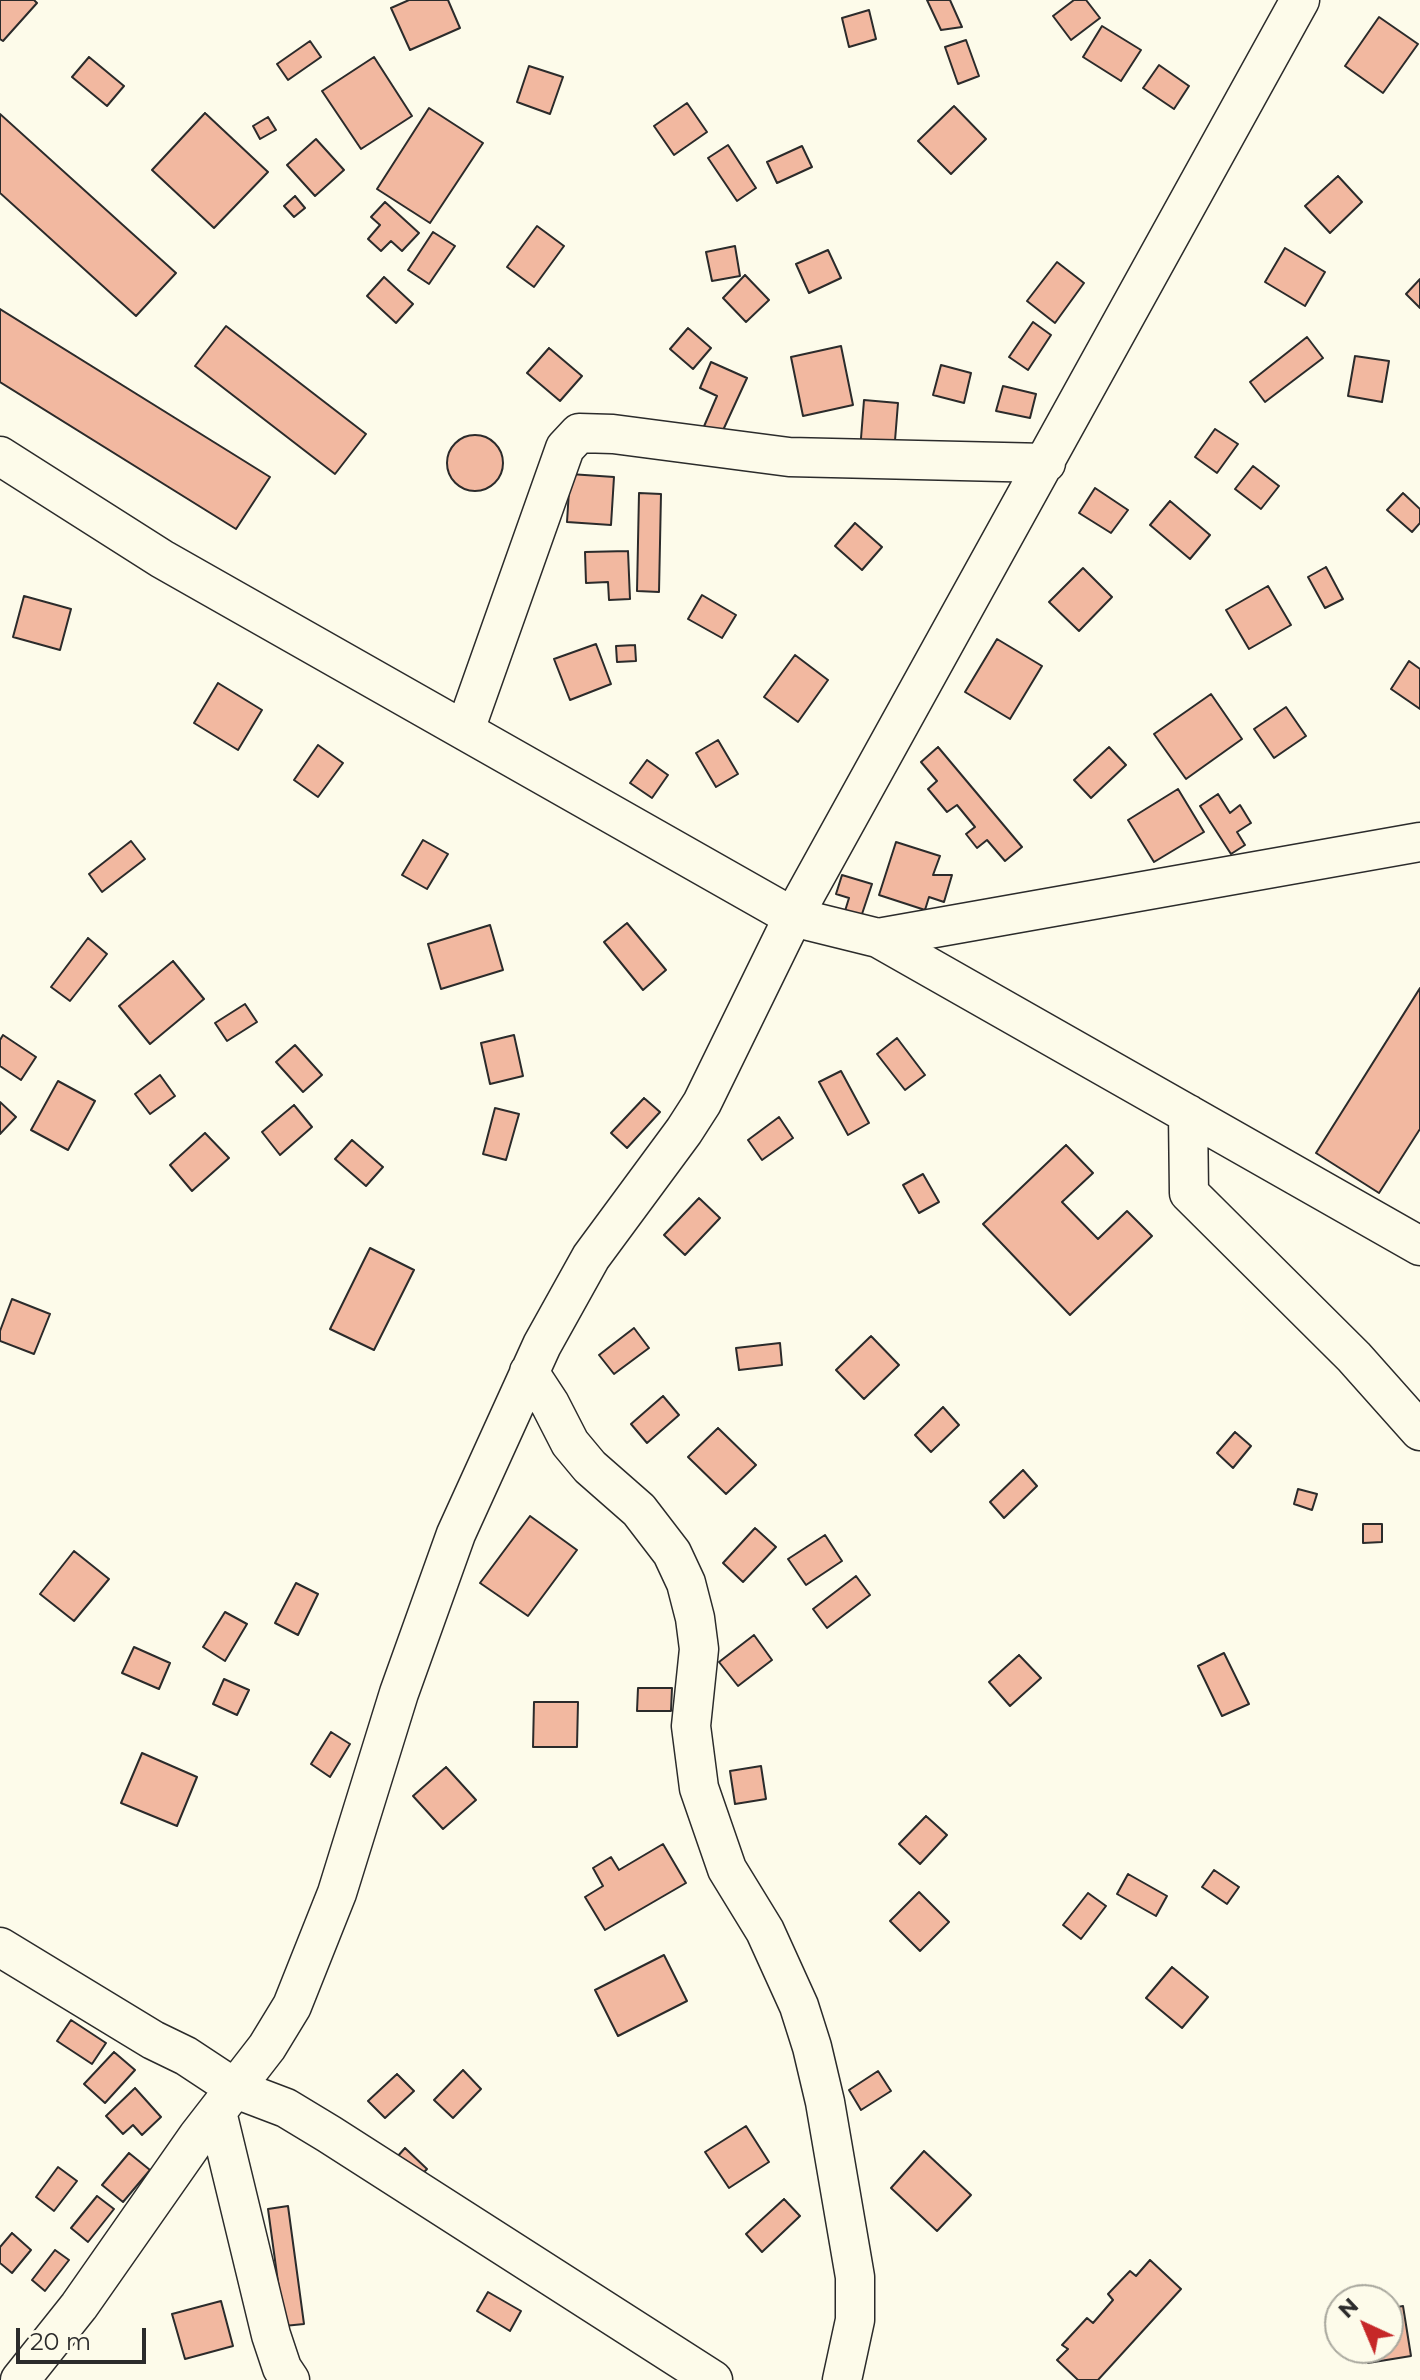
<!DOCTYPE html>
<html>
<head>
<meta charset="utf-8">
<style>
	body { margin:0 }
	#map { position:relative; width:1420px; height:2380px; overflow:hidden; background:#fdfbea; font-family:Montserrat,sans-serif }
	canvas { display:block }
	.north { position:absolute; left:1324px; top:2284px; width:80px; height:80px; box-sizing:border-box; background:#fdfbea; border:2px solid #a9a89e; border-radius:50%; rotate:316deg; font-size:22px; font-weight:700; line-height:32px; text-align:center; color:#2b2b2b }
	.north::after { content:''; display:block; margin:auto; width:28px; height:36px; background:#c62828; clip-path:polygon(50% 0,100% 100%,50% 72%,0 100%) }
	.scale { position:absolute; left:16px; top:2328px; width:130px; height:36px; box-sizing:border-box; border:4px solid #2b2b2b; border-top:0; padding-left:10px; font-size:24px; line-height:28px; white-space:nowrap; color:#2b2b2b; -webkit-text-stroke:6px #fdfbea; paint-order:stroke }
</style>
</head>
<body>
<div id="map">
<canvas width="1420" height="2380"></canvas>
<div class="north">N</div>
<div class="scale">20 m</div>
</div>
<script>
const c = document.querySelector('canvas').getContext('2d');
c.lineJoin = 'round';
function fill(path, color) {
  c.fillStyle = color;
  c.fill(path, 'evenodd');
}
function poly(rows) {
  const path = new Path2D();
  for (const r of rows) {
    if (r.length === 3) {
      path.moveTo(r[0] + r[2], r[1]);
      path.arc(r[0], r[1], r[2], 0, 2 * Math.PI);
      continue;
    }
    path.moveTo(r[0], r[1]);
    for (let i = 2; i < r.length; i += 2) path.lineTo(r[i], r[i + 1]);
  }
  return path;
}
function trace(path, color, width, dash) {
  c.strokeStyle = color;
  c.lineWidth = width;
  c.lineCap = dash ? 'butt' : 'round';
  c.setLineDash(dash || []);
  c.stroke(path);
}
const building = poly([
	[0,0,34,0,37,3,3,41,0,39,0,0],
	[409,0,448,0,460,28,410,50,391,8,409,0],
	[927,0,950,0,962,27,941,30,927,0],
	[1074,0,1086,0,1100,18,1071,40,1053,16,1074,0],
	[869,10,876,39,849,47,842,18,869,10],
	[1379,17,1418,44,1383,93,1345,66,1379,17],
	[1102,26,1141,50,1121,81,1083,57,1102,26],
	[966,40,979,76,958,84,945,47,966,40],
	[310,41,321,57,288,80,277,64,310,41],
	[89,57,124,86,107,106,72,77,89,57],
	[374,57,412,116,361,149,322,91,374,57],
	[1159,65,1189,86,1174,109,1143,88,1159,65],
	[529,66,563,77,550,114,517,102,529,66],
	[687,103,707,132,674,155,654,126,687,103],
	[954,106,986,139,951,174,918,141,954,106],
	[429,108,483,143,430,223,377,189,429,108],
	[205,113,268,172,214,228,152,170,205,113],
	[0,114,176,273,136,316,0,193,0,114],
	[268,117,276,130,260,139,253,126,268,117],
	[316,139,344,170,315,196,287,165,316,139],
	[728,145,756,188,737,201,708,158,728,145],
	[802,146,812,167,777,183,767,162,802,146],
	[1338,176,1362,202,1330,233,1305,206,1338,176],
	[295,196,305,208,294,217,284,206,295,196],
	[385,202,419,233,402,251,391,241,381,251,368,239,380,225,371,217,385,202],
	[537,226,564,246,534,287,507,267,537,226],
	[433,232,455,246,429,284,408,270,433,232],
	[735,246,740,276,712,281,706,252,735,246],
	[1285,248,1325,272,1305,306,1265,282,1285,248],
	[828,250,841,278,809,293,796,264,828,250],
	[1057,262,1084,283,1055,323,1027,301,1057,262],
	[745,275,769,300,746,322,723,298,745,275],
	[384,277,413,304,396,323,367,296,384,277],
	[1420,279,1420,308,1406,294,1420,279],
	[0,309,270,477,236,529,0,382,0,309],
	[1033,322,1051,335,1028,370,1009,357,1033,322],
	[226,326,366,434,335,474,195,366,226,326],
	[688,328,711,348,693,369,670,349,688,328],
	[1307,337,1323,358,1265,402,1250,382,1307,337],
	[841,346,853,405,803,416,791,357,841,346],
	[549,348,582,376,560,401,527,373,549,348],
	[1355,356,1389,361,1382,402,1348,396,1355,356],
	[711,362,747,378,719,439,702,431,717,396,700,388,711,362],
	[941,365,971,373,964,403,933,395,941,365],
	[1003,386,1036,394,1030,418,996,411,1003,386],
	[864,400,898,403,894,453,860,451,864,400],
	[1215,429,1238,444,1217,473,1195,457,1215,429],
	[475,463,28],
	[1253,466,1279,486,1261,509,1235,489,1253,466],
	[570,474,614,477,611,525,567,522,570,474],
	[1095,488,1128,510,1111,533,1079,513,1095,488],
	[639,493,661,494,659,592,637,591,639,493],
	[1403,493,1420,509,1420,523,1412,532,1387,510,1403,493],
	[1170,501,1210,535,1190,559,1150,525,1170,501],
	[855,523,882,547,862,570,835,546,855,523],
	[628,551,630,599,609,600,608,582,586,583,585,552,628,551],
	[1326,567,1343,599,1325,608,1308,577,1326,567],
	[1083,568,1112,597,1079,631,1049,602,1083,568],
	[1268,586,1291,625,1249,649,1226,610,1268,586],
	[702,595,736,615,722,638,688,619,702,595],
	[24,596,71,609,60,650,13,637,24,596],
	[997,639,1042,666,1010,719,965,692,997,639],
	[596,644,611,684,570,700,554,659,596,644],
	[635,645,636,661,617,662,616,646,635,645],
	[795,655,828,680,798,722,764,697,795,655],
	[1409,661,1420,669,1420,709,1391,689,1409,661],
	[218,683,262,710,238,750,194,723,218,683],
	[1211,694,1242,739,1186,779,1154,734,1211,694],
	[1286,707,1306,736,1274,758,1254,729,1286,707],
	[718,740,738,774,716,787,696,753,718,740],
	[318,745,343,763,318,797,294,780,318,745],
	[938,747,1022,847,1005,861,987,840,977,848,966,834,975,827,957,805,947,812,928,789,937,781,921,762,938,747],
	[1109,747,1126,765,1091,798,1074,780,1109,747],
	[647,760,668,775,652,798,630,783,647,760],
	[1178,789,1204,832,1154,862,1128,820,1178,789],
	[1218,794,1230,813,1240,805,1251,823,1237,832,1245,845,1231,854,1200,806,1218,794],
	[423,840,448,854,427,889,402,875,423,840],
	[131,841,145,859,102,892,89,874,131,841],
	[896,842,940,856,933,875,952,875,944,902,929,897,925,910,879,895,896,842],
	[842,875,872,884,861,917,845,911,849,898,836,894,842,875],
	[627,923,666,970,643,990,604,942,627,923],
	[490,925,503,970,441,989,428,944,490,925],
	[88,938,107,954,70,1001,51,987,88,938],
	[173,961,204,999,150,1044,119,1006,173,961],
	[1420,988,1420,1129,1379,1193,1316,1153,1420,988],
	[245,1004,257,1022,227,1041,215,1023,245,1004],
	[3,1035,36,1057,21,1080,0,1066,0,1040,3,1035],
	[514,1035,523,1076,490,1084,481,1043,514,1035],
	[897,1038,925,1075,905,1090,877,1054,897,1038],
	[295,1045,322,1075,303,1092,276,1062,295,1045],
	[841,1071,869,1123,848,1135,819,1082,841,1071],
	[160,1075,175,1096,150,1114,135,1094,160,1075],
	[58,1081,95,1101,68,1150,31,1130,58,1081],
	[644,1098,660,1112,627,1148,611,1133,644,1098],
	[0,1102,16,1117,0,1134,0,1102],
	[294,1105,312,1127,280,1155,262,1132,294,1105],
	[495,1108,519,1114,506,1160,483,1154,495,1108],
	[779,1117,793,1138,762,1160,748,1140,779,1117],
	[205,1133,229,1158,192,1191,170,1165,205,1133],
	[352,1140,383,1167,366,1186,335,1159,352,1140],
	[1066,1145,1093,1173,1062,1202,1098,1239,1127,1211,1152,1236,1070,1315,983,1224,1066,1145],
	[923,1174,939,1202,919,1213,903,1185,923,1174],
	[699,1198,720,1218,685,1255,664,1235,699,1198],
	[370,1248,414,1270,374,1350,330,1329,370,1248],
	[12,1299,50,1314,34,1354,0,1341,0,1331,12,1299],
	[634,1328,649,1348,614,1374,599,1355,634,1328],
	[871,1336,899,1365,864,1399,836,1370,871,1336],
	[780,1343,782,1365,739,1370,736,1348,780,1343],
	[663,1396,679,1415,647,1443,631,1424,663,1396],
	[943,1407,959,1425,931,1452,915,1435,943,1407],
	[718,1428,756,1465,726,1494,688,1457,718,1428],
	[1235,1432,1251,1446,1233,1468,1217,1453,1235,1432],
	[1023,1470,1037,1486,1004,1518,990,1502,1023,1470],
	[1298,1489,1317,1494,1312,1510,1294,1504,1298,1489],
	[530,1516,577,1550,528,1616,480,1583,530,1516],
	[1363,1524,1382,1524,1382,1542,1363,1543,1363,1524],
	[755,1528,776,1547,743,1582,723,1563,755,1528],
	[825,1535,842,1561,806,1585,788,1559,825,1535],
	[74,1551,109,1579,74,1621,40,1594,74,1551],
	[856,1576,870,1595,827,1628,813,1609,856,1576],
	[296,1583,318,1594,298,1635,275,1623,296,1583],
	[225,1612,247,1624,225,1661,203,1647,225,1612],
	[754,1635,772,1660,738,1686,719,1662,754,1635],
	[134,1647,170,1663,159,1689,122,1673,134,1647],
	[1224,1653,1249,1704,1222,1716,1198,1666,1224,1653],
	[1019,1655,1041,1678,1010,1706,989,1682,1019,1655],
	[224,1679,249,1690,237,1715,213,1704,224,1679],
	[638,1688,672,1688,671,1711,637,1711,638,1688],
	[534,1702,578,1702,577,1747,533,1747,534,1702],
	[331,1732,350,1744,330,1777,311,1764,331,1732],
	[142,1753,197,1777,177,1826,121,1803,142,1753],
	[761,1766,766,1799,735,1804,730,1771,761,1766],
	[446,1767,476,1800,443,1829,413,1796,446,1767],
	[926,1816,947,1835,920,1864,899,1844,926,1816],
	[663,1844,686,1883,605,1930,585,1897,603,1886,593,1868,611,1857,619,1870,663,1844],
	[1214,1870,1239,1887,1227,1904,1202,1887,1214,1870],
	[1128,1874,1167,1896,1156,1916,1117,1894,1128,1874],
	[919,1892,949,1922,920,1951,890,1921,919,1892],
	[1088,1893,1106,1906,1081,1939,1063,1925,1088,1893],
	[664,1955,687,2001,618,2036,595,1990,664,1955],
	[1172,1967,1208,1997,1182,2028,1146,1998,1172,1967],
	[71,2020,106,2043,92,2064,57,2041,71,2020],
	[114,2052,135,2070,105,2103,84,2084,114,2052],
	[463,2070,481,2089,453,2118,434,2100,463,2070],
	[878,2071,891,2091,861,2110,849,2090,878,2071],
	[397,2074,414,2091,385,2118,368,2101,397,2074],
	[135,2088,161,2117,142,2135,133,2125,123,2134,106,2116,135,2088],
	[746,2126,769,2162,729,2188,705,2152,746,2126],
	[405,2148,427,2169,411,2186,389,2166,405,2148],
	[924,2151,971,2195,937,2231,891,2188,924,2151],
	[129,2153,150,2170,123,2202,102,2185,129,2153],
	[58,2167,77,2181,54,2211,36,2197,58,2167],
	[97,2196,114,2209,88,2242,71,2228,97,2196],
	[784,2199,800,2216,762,2252,746,2234,784,2199],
	[288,2206,304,2324,284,2326,268,2209,288,2206],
	[12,2233,31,2250,12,2273,0,2263,0,2247,12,2233],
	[55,2250,69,2260,45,2291,32,2280,55,2250],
	[1150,2260,1181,2289,1098,2380,1078,2380,1057,2360,1068,2349,1062,2345,1087,2318,1093,2323,1113,2300,1108,2294,1130,2271,1136,2276,1150,2260],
	[488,2292,521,2311,510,2331,477,2311,488,2292],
	[221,2301,233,2346,185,2359,172,2314,221,2301],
	[1403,2306,1411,2356,1368,2363,1365,2348,1388,2348,1388,2309,1403,2306]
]);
const street = poly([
	[0,456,162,559,793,917,878,938,1420,1246],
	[465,730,565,448,579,433,613,434,789,457,1046,463],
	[878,938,1420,842],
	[1188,1114,1189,1193,1354,1357,1420,1431],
	[529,1372,550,1404,570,1443,590,1467,639,1510,672,1553,686,1583,695,1618,699,1649,691,1726,699,1788,727,1869,765,1931,799,2006,812,2047,825,2102,855,2277,855,2320,842,2380],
	[0,1947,153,2040,186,2056,236,2089,286,2108,329,2134,713,2380],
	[217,2112,271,2335,282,2368,290,2380],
	[20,2380,79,2306,198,2136,267,2047,292,2006,337,1893,399,1693,456,1534,542,1345,591,1257,684,1131,702,1103,793,917,1300,0]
]);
fill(building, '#f2b8a0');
trace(building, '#2b2b2b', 2);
trace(street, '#2b2b2b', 41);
trace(street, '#fdfbea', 38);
</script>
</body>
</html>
